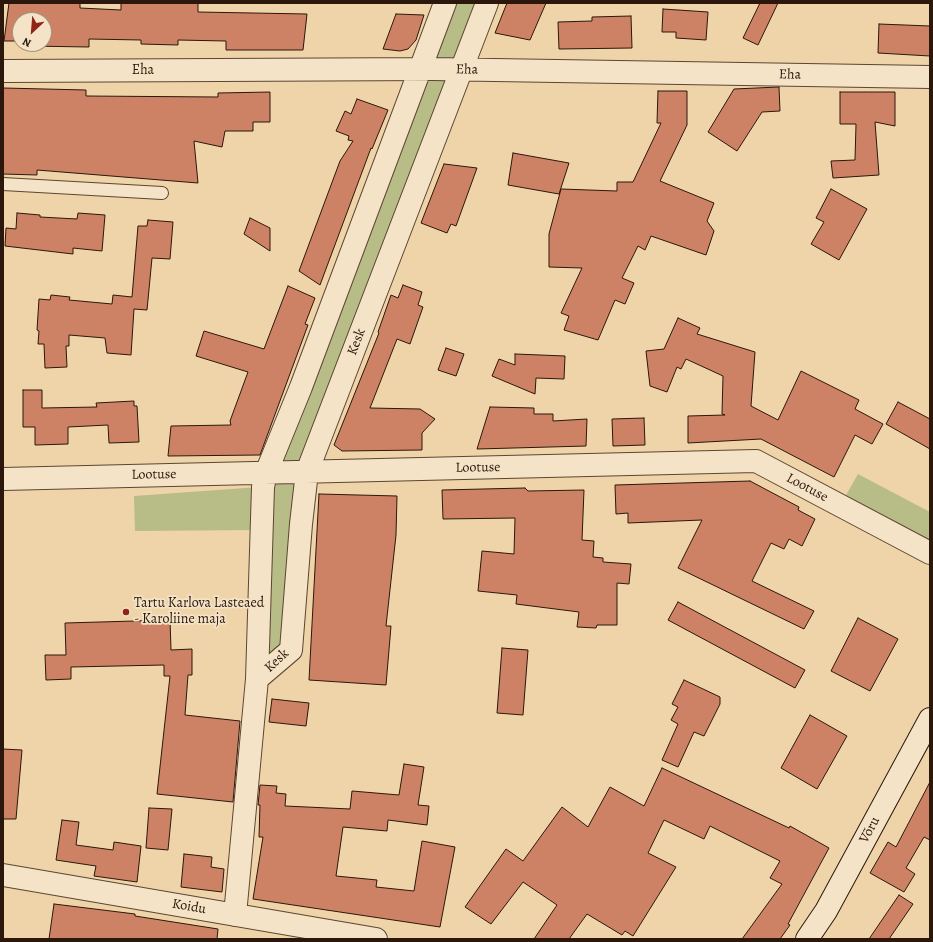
<!DOCTYPE html>
<html>
<head>
<meta charset="utf-8">
<style>
	body { margin:0 }
	#map { position:relative; width:933px; height:942px; overflow:hidden; background:#eed4a8; font-family:Alegreya,serif }
	canvas { display:block }
	.frame { position:absolute; inset:0; border:4px solid #2b170c; pointer-events:none }
	.north { position:absolute; left:12px; top:12px; width:40px; height:40px; box-sizing:border-box; background:#f4e3c6; border:1px solid #a4917c; border-radius:50%; rotate:206deg; font-size:11px; font-weight:700; line-height:16px; text-align:center; color:#2b170c }
	.north::after { content:''; display:block; margin:auto; width:14px; height:18px; background:#8f2418; clip-path:polygon(50% 0,100% 100%,50% 72%,0 100%) }
</style>
</head>
<body>
<div id="map">
<canvas width="933" height="942"></canvas>
<div class="frame"></div>
<div class="north">N</div>
</div>
<script>
const c = document.querySelector('canvas').getContext('2d');
c.lineJoin = 'round';
function fill(path, color) {
  c.fillStyle = color;
  c.fill(path, 'evenodd');
}
function poly(rows) {
  const path = new Path2D();
  for (const r of rows) {
    path.moveTo(r[0], r[1]);
    for (let i = 2; i < r.length; i += 2) path.lineTo(r[i], r[i + 1]);
  }
  return path;
}
function trace(path, color, width, dash) {
  c.strokeStyle = color;
  c.lineWidth = width;
  c.lineCap = dash ? 'butt' : 'round';
  c.setLineDash(dash || []);
  c.stroke(path);
}
function drawText(font, color, halo, rows, align = 'center') {
  c.font = font + ' Alegreya,serif';
  c.lineWidth = 3.5;
  c.setLineDash([]);
  c.textBaseline = 'middle';
  c.strokeStyle = halo;
  c.fillStyle = color;
  for (const [text, x, y, turn = 0] of rows) {
    c.save();
    c.translate(x, y);
    c.rotate((+turn || 0) * Math.PI / 180);
    c.textAlign = isNaN(turn) ? turn : align;
    if (halo) c.strokeText(text, 0, 0);
    c.fillText(text, 0, 0);
    c.restore();
  }
}
const green = poly([
	[445,3,487,3,307,472,291,650,257,679,259,530,135,531,134,496,259,487],
	[858,474,930,512,930,550,841,504]
]);
const building = poly([
	[9,3,80,3,80,8,121,10,121,3,198,3,198,12,307,14,303,50,226,50,226,41,178,40,178,45,141,44,141,40,89,39,89,47,29,46,29,44,44,44,44,20,20,20,20,41,4,41,9,3],
	[507,3,546,3,530,40,495,33,507,3],
	[760,3,778,3,758,45,743,38,760,3],
	[663,9,708,12,706,40,676,38,676,32,662,32,663,9],
	[396,14,424,15,416,40,408,49,400,51,383,49,396,14],
	[631,16,632,48,559,49,558,22,592,21,592,17,631,16],
	[879,24,930,26,930,56,878,53,879,24],
	[779,87,780,111,762,112,737,151,708,132,734,89,779,87],
	[3,88,86,90,86,96,218,97,218,93,270,92,270,122,253,122,253,131,225,131,222,147,194,141,198,183,37,170,37,175,3,174,3,88],
	[658,91,687,91,687,125,660,181,714,203,707,221,714,231,706,255,651,236,645,250,638,246,622,278,634,283,625,304,615,300,598,340,564,330,569,316,561,313,582,268,549,267,549,234,561,189,617,191,617,182,633,182,661,123,657,123,658,91],
	[840,92,895,92,895,126,875,122,879,175,833,178,831,161,855,160,856,124,840,124,840,92],
	[357,99,388,110,372,149,371,148,320,285,299,271,340,161,353,141,348,140,349,136,336,131,345,111,351,114,357,99],
	[513,153,569,163,559,194,508,185,513,153],
	[444,164,477,168,456,226,451,224,447,233,421,223,444,164],
	[831,189,867,209,839,260,811,244,824,222,816,218,831,189],
	[17,213,40,215,40,217,77,219,78,213,105,215,102,251,73,248,73,254,5,246,6,228,16,229,17,213],
	[250,218,270,228,270,251,244,234,250,218],
	[148,220,173,222,170,259,152,258,147,310,134,309,131,355,107,353,105,338,69,335,69,346,66,346,67,367,45,368,44,344,38,344,39,331,37,330,39,299,50,300,51,295,70,297,69,300,112,304,113,295,132,297,138,226,147,226,148,220],
	[403,285,422,292,418,305,423,307,410,344,397,339,370,408,420,409,435,419,422,433,422,450,342,451,334,445,379,333,378,332,391,295,398,298,403,285],
	[288,286,315,298,305,324,308,325,260,455,168,456,171,426,231,425,230,421,248,372,196,356,204,331,264,349,288,286],
	[678,318,700,328,697,334,755,352,751,406,778,420,801,371,859,400,855,409,883,424,872,444,855,435,834,477,761,439,688,443,688,416,725,415,722,414,723,376,686,359,681,369,677,367,667,392,650,386,646,351,664,349,678,318],
	[446,348,464,354,456,376,438,370,446,348],
	[515,354,565,356,564,379,536,378,535,394,492,376,499,359,515,365,515,354],
	[23,390,42,390,42,408,97,407,96,403,134,401,134,406,137,406,139,442,109,443,108,425,68,427,68,444,35,445,35,427,23,427,23,390],
	[898,402,930,419,930,449,886,424,898,402],
	[490,407,534,408,534,414,553,414,553,421,587,419,586,446,477,449,490,407],
	[644,418,645,445,613,446,612,419,644,418],
	[750,481,799,507,798,510,815,519,802,546,789,539,784,549,771,543,752,581,814,611,804,629,678,568,702,520,628,523,628,513,616,514,615,485,750,481],
	[525,488,528,491,584,490,582,540,594,541,593,557,603,558,603,562,631,564,629,584,617,583,617,625,597,625,596,628,577,627,579,612,516,604,517,595,478,591,482,551,514,554,515,518,443,519,442,490,525,488],
	[319,494,397,496,396,535,386,626,391,626,386,685,309,680,319,494],
	[678,602,805,670,795,688,668,620,678,602],
	[858,618,898,639,870,691,831,671,858,618],
	[170,620,171,650,192,649,192,675,188,675,185,715,240,721,233,802,157,794,170,676,164,676,164,665,71,667,71,679,46,680,45,655,66,655,65,623,170,620],
	[502,648,528,650,523,715,497,713,502,648],
	[684,680,720,697,720,704,704,736,694,732,678,767,662,760,678,724,671,720,678,707,672,704,684,680],
	[272,699,309,703,306,726,269,722,272,699],
	[810,715,847,736,817,789,781,768,810,715],
	[3,749,22,750,16,819,3,819,3,749],
	[404,764,424,767,418,805,429,806,427,825,388,820,387,831,343,827,336,876,377,880,376,887,414,891,422,841,455,847,440,927,253,899,263,837,259,837,260,805,258,805,260,785,277,786,276,793,286,794,285,806,350,809,352,791,399,795,404,764],
	[662,768,789,828,790,826,829,848,788,924,790,925,780,939,742,939,782,884,770,878,780,861,710,826,704,839,664,820,648,853,676,867,633,936,625,931,622,935,587,914,569,939,534,939,557,905,523,882,491,924,465,907,506,849,523,861,562,807,588,827,610,787,644,806,662,768],
	[930,782,930,840,924,837,906,868,915,874,904,892,870,873,888,842,896,847,930,782],
	[149,808,172,809,168,850,146,848,149,808],
	[62,820,79,822,76,845,113,850,114,842,141,846,137,882,94,876,96,866,56,860,62,820],
	[184,854,212,857,211,867,224,869,222,892,181,887,184,854],
	[899,895,913,904,889,939,869,939,899,895],
	[54,904,135,914,135,916,218,929,217,939,49,939,54,904]
]);
const lane = poly([
	[3,184,162,193]
]);
const street = poly([
	[3,71,432,69,930,77],
	[3,479,756,461,930,553],
	[257,679,291,650,301,524,307,472,487,3],
	[3,875,376,939],
	[235,915,257,679,263,487,266,473,301,387,445,3]
]);
const secondary = poly([
	[807,939,826,911,930,719]
]);
const markers = [
	[126,612,4,"#8f2418"]
];
const streetNames = [
	["Eha",467,70,1],
	["Eha",143,71],
	["Eha",790,75,1],
	["Kesk",357,342,-69],
	["Lootuse",478,468,-1],
	["Lootuse",154,475,-1],
	["Lootuse",807,488,28],
	["Kesk",277,661,-43],
	["Võru",870,830,-62],
	["Koidu",189,907,10]
];
const poiNames = [
	["Tartu Karlova Lasteaed",134,604],
	["- Karoliine maja",134,620]
];
fill(green, '#b8bd88');
fill(building, '#ce8265');
trace(building, '#2b170c', 1);
trace(lane, '#5c4633', 14);
trace(street, '#5c4633', 24);
trace(secondary, '#2b170c', 24);
trace(lane, '#f4e3c6', 12);
trace(street, '#f4e3c6', 22);
trace(secondary, '#f4e3c6', 22);
for (const [x, y, r, color] of markers) {
  const dot = new Path2D();
  dot.arc(x, y, r, 0, 2 * Math.PI);
  c.fillStyle = color;
  c.fill(dot);
  trace(dot, '#f4e3c6', 1.5);
}
drawText('14px', '#2b170c', '#f4e3c6', streetNames);
drawText('14px', '#2b170c', '#f4e3c6', poiNames, 'left');
</script>
</body>
</html>
